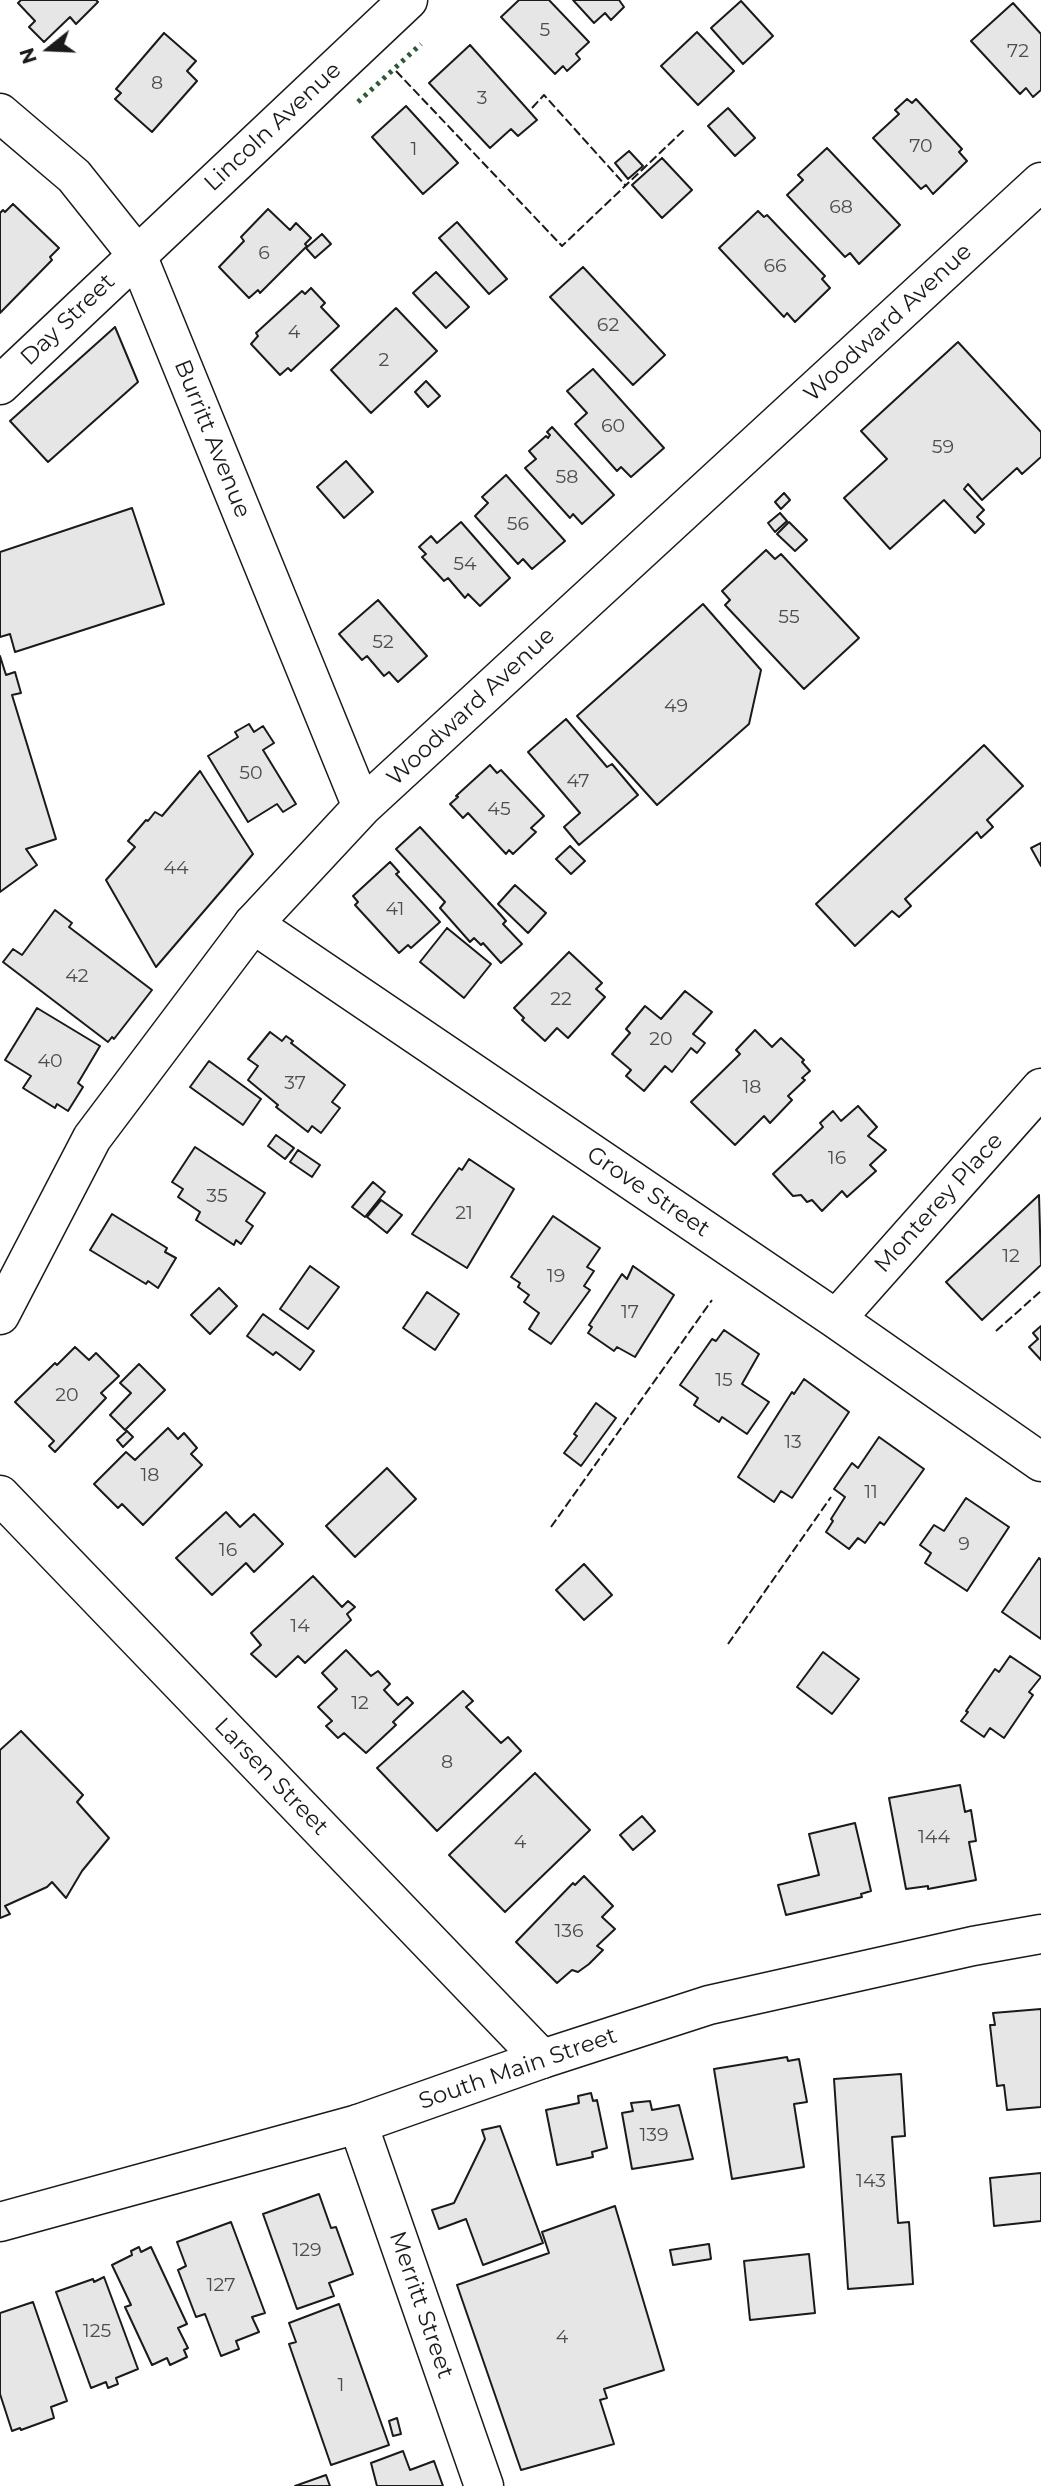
<!DOCTYPE html>
<html>
<head>
<meta charset="utf-8">
<style>
	body { margin:0 }
	#map { position:relative; width:1041px; height:2486px; overflow:hidden; background:#fff; font-family:Montserrat,sans-serif }
	canvas { display:block }
	.north { position:absolute; left:14px; top:14px; width:70px; height:70px; -webkit-text-stroke:5px #fff; paint-order:stroke; rotate:252deg; font-size:19px; font-weight:700; line-height:28px; text-align:center; color:#1a1a1a }
	.north::after { content:''; display:block; margin:auto; width:24px; height:32px; background:#1a1a1a; clip-path:polygon(50% 0,100% 100%,50% 72%,0 100%) }
</style>
</head>
<body>
<div id="map">
<canvas width="1041" height="2486"></canvas>
<div class="north">N</div>
</div>
<script>
const c = document.querySelector('canvas').getContext('2d');
c.lineJoin = 'round';
function fill(path, color) {
  c.fillStyle = color;
  c.fill(path, 'evenodd');
}
function poly(rows) {
  const path = new Path2D();
  for (const r of rows) {
    path.moveTo(r[0], r[1]);
    for (let i = 2; i < r.length; i += 2) path.lineTo(r[i], r[i + 1]);
  }
  return path;
}
function trace(path, color, width, dash) {
  c.strokeStyle = color;
  c.lineWidth = width;
  c.lineCap = dash ? 'butt' : 'round';
  c.setLineDash(dash || []);
  c.stroke(path);
}
function drawText(font, color, halo, rows, align = 'center') {
  c.font = font + ' Montserrat,sans-serif';
  c.lineWidth = 5;
  c.setLineDash([]);
  c.textBaseline = 'middle';
  c.strokeStyle = halo;
  c.fillStyle = color;
  for (const [text, x, y, turn = 0] of rows) {
    c.save();
    c.translate(x, y);
    c.rotate((+turn || 0) * Math.PI / 180);
    c.textAlign = isNaN(turn) ? turn : align;
    if (halo) c.strokeText(text, 0, 0);
    c.fillText(text, 0, 0);
    c.restore();
  }
}
const building = poly([
	[21,0,96,0,98,2,76,24,70,17,44,42,29,27,35,21,18,3,21,0],
	[519,0,549,0,589,42,576,54,580,59,567,71,563,66,555,74,501,17,519,0],
	[573,0,619,0,624,7,611,20,605,13,594,23,573,0],
	[741,1,773,36,743,64,711,28,741,1],
	[1013,3,1041,34,1041,90,1033,97,1026,88,1020,94,971,41,1013,3],
	[697,32,734,71,698,105,661,66,697,32],
	[164,33,196,61,187,71,197,81,152,132,115,99,121,93,116,89,164,33],
	[470,45,537,120,518,136,511,129,490,148,429,83,470,45],
	[907,99,912,103,916,99,962,149,959,152,967,161,933,194,926,185,921,189,873,138,899,114,895,110,907,99],
	[406,106,458,163,423,194,372,137,406,106],
	[728,108,755,138,735,156,708,126,728,108],
	[827,148,900,225,859,264,850,253,845,257,787,195,803,180,798,175,827,148],
	[629,151,643,166,628,179,615,163,629,151],
	[662,158,692,190,662,218,632,185,662,158],
	[13,204,59,248,50,257,52,260,0,313,0,213,3,210,5,212,13,204],
	[268,209,290,230,296,223,311,238,305,244,307,246,260,293,258,290,249,298,219,267,244,241,241,237,268,209],
	[758,211,764,217,767,215,825,276,822,279,830,288,795,322,787,313,784,317,719,248,758,211],
	[457,222,507,279,489,294,439,238,457,222],
	[322,234,331,244,315,258,306,248,322,234],
	[583,267,665,355,633,385,550,297,583,267],
	[436,272,469,307,446,328,413,293,436,272],
	[311,288,325,303,321,307,339,326,291,371,288,368,280,375,251,344,258,336,256,333,302,291,305,294,311,288],
	[396,308,437,351,371,413,331,370,396,308],
	[115,327,138,382,48,462,10,421,115,327],
	[958,342,1041,432,1041,457,1022,474,1017,468,982,500,968,484,964,489,984,510,977,517,984,524,975,533,944,500,890,549,844,498,887,459,861,431,958,342],
	[593,369,664,448,631,477,621,467,617,471,575,424,587,413,567,391,593,369],
	[426,381,440,396,428,407,415,392,426,381],
	[552,427,614,495,582,524,573,514,570,518,525,468,536,459,529,451,546,436,548,438,550,435,547,432,552,427],
	[346,461,373,492,344,518,317,487,346,461],
	[506,475,565,541,532,569,523,559,518,564,475,516,488,503,482,497,506,475],
	[784,493,790,500,781,509,775,502,784,493],
	[132,508,164,604,15,652,10,634,0,637,0,552,132,508],
	[780,513,787,521,775,532,768,523,780,513],
	[461,522,510,578,480,606,468,594,465,598,448,578,444,581,422,557,426,554,419,547,431,536,437,543,461,522],
	[789,522,807,540,795,551,777,534,789,522],
	[766,550,775,559,781,554,859,638,804,689,725,605,730,600,722,591,766,550],
	[378,600,427,656,398,682,389,672,384,676,367,656,362,660,339,634,378,600],
	[703,604,761,670,749,724,657,805,577,716,703,604],
	[0,656,6,675,15,672,21,693,12,695,56,839,26,849,37,865,0,892,0,656],
	[566,719,607,767,612,764,638,795,579,845,564,827,580,813,528,752,566,719],
	[249,724,254,732,263,726,274,743,263,750,296,804,283,812,277,804,248,822,208,756,238,737,235,732,249,724],
	[984,745,1023,786,987,820,993,827,981,838,977,832,905,899,911,906,899,917,892,911,855,946,816,904,984,745],
	[490,765,497,773,501,770,544,816,531,828,536,832,513,854,509,850,506,854,468,813,463,818,450,804,458,797,456,796,490,765],
	[200,771,253,854,156,967,106,880,135,847,128,841,146,820,148,821,155,812,162,816,200,771],
	[420,827,500,914,506,921,503,924,522,944,501,963,483,943,481,945,474,938,470,942,440,908,445,902,396,849,420,827],
	[1041,843,1041,866,1031,848,1041,843],
	[570,846,585,861,571,874,556,859,570,846],
	[390,862,399,872,396,874,440,922,411,948,408,945,399,953,355,905,358,902,353,896,390,862],
	[515,885,546,913,528,933,498,904,515,885],
	[55,910,72,923,69,927,152,990,114,1039,112,1037,108,1042,3,962,13,949,22,955,55,910],
	[447,928,491,964,464,998,420,962,447,928],
	[569,952,602,983,596,989,605,997,568,1038,557,1028,545,1041,522,1020,524,1018,514,1008,569,952],
	[685,991,712,1012,693,1034,705,1043,697,1053,691,1048,672,1072,665,1066,644,1091,626,1076,631,1070,612,1054,630,1033,626,1029,645,1006,661,1019,685,991],
	[37,1008,100,1046,78,1083,83,1087,68,1111,57,1104,55,1108,23,1088,31,1076,5,1060,37,1008],
	[755,1030,772,1047,781,1038,804,1060,802,1062,810,1071,802,1078,805,1080,788,1096,792,1100,770,1123,764,1116,735,1145,691,1102,740,1054,736,1050,755,1030],
	[270,1032,282,1041,286,1036,293,1041,291,1043,345,1085,332,1102,340,1108,321,1133,312,1126,308,1132,276,1107,278,1105,248,1080,258,1066,248,1059,270,1032],
	[209,1061,261,1099,243,1125,190,1087,209,1061],
	[858,1106,877,1127,868,1136,886,1150,870,1165,876,1171,847,1197,842,1191,822,1211,812,1200,807,1202,801,1195,793,1196,773,1174,823,1127,820,1123,833,1111,841,1121,858,1106],
	[276,1135,294,1148,285,1159,268,1146,276,1135],
	[195,1147,265,1193,246,1221,253,1226,241,1244,236,1240,234,1245,196,1220,200,1212,178,1197,183,1189,172,1182,195,1147],
	[298,1150,320,1165,312,1177,290,1162,298,1150],
	[469,1159,514,1189,467,1268,412,1234,459,1168,462,1170,469,1159],
	[373,1182,385,1192,365,1217,352,1207,373,1182],
	[1039,1195,1041,1265,982,1320,946,1282,1039,1195],
	[381,1200,402,1215,387,1233,367,1217,381,1200],
	[112,1214,167,1248,165,1252,176,1258,158,1288,148,1281,146,1284,90,1250,112,1214],
	[553,1216,600,1248,587,1267,594,1271,584,1286,590,1290,551,1344,529,1329,539,1313,524,1302,529,1295,518,1287,520,1283,511,1277,553,1216],
	[310,1266,339,1287,308,1329,280,1309,310,1266],
	[633,1266,674,1295,635,1357,617,1347,614,1351,588,1333,592,1327,589,1325,622,1274,627,1279,633,1266],
	[219,1288,237,1306,210,1334,191,1315,219,1288],
	[427,1292,459,1314,435,1350,403,1328,427,1292],
	[263,1314,314,1351,300,1370,276,1352,273,1355,247,1336,263,1314],
	[1041,1326,1041,1360,1029,1347,1038,1339,1033,1333,1041,1326],
	[724,1330,759,1354,742,1384,769,1402,747,1434,722,1417,719,1422,694,1405,698,1398,680,1385,712,1339,716,1341,724,1330],
	[75,1347,89,1360,96,1353,119,1376,101,1393,106,1398,55,1452,49,1446,54,1441,15,1402,55,1363,57,1365,75,1347],
	[139,1364,165,1390,125,1430,110,1415,131,1393,120,1383,139,1364],
	[804,1379,849,1412,792,1498,781,1491,774,1502,738,1477,792,1392,794,1394,804,1379],
	[596,1403,616,1418,581,1466,564,1453,577,1436,574,1434,596,1403],
	[168,1428,178,1439,184,1433,197,1448,191,1454,202,1465,143,1525,122,1504,118,1508,94,1484,126,1452,135,1460,168,1428],
	[127,1431,133,1437,123,1447,117,1440,127,1431],
	[879,1437,924,1469,884,1525,880,1522,865,1543,858,1538,849,1549,826,1532,833,1521,831,1519,845,1497,834,1489,852,1463,858,1468,879,1437],
	[387,1468,416,1499,355,1557,326,1526,387,1468],
	[966,1498,1009,1527,967,1591,925,1563,931,1553,920,1545,934,1525,944,1531,966,1498],
	[226,1512,240,1527,254,1514,283,1544,254,1572,246,1563,212,1595,176,1558,226,1512],
	[1039,1558,1041,1560,1041,1639,1002,1612,1039,1558],
	[584,1564,612,1595,584,1620,556,1590,584,1564],
	[313,1576,342,1607,348,1601,355,1607,347,1614,351,1620,305,1663,298,1656,276,1677,251,1654,261,1645,251,1633,313,1576],
	[346,1650,371,1676,378,1671,390,1684,384,1690,398,1705,407,1697,413,1703,393,1722,396,1725,366,1753,344,1733,338,1738,326,1726,332,1721,318,1707,337,1689,322,1673,346,1650],
	[823,1652,859,1679,832,1714,797,1687,823,1652],
	[1010,1656,1041,1677,1029,1692,1033,1695,1004,1738,990,1728,984,1737,961,1721,968,1712,966,1711,995,1669,999,1672,1010,1656],
	[463,1691,473,1701,466,1707,501,1743,508,1737,521,1751,437,1831,377,1768,463,1691],
	[21,1731,83,1795,77,1802,109,1838,82,1871,66,1898,52,1882,47,1887,5,1906,10,1914,0,1918,0,1750,21,1731],
	[535,1773,590,1830,505,1912,449,1855,535,1773],
	[960,1785,965,1812,971,1810,976,1841,969,1842,976,1880,928,1889,928,1886,906,1889,889,1798,960,1785],
	[642,1816,655,1831,633,1850,620,1835,642,1816],
	[855,1823,871,1891,861,1894,862,1897,786,1915,778,1885,819,1875,809,1834,855,1823],
	[584,1876,613,1906,602,1917,615,1929,597,1946,603,1950,589,1964,578,1972,572,1970,557,1983,516,1942,573,1883,575,1885,584,1876],
	[1041,2009,1041,2107,1007,2110,1004,2085,997,2086,990,2025,995,2025,993,2013,1041,2009],
	[787,2057,788,2061,799,2059,807,2102,794,2104,804,2167,732,2179,714,2069,787,2057],
	[901,2074,905,2136,892,2137,898,2223,909,2222,913,2284,848,2289,834,2079,901,2074],
	[591,2093,593,2101,597,2100,607,2148,592,2152,593,2157,557,2165,546,2110,579,2103,578,2096,591,2093],
	[650,2101,652,2110,679,2105,693,2159,632,2169,622,2113,633,2111,631,2103,650,2101],
	[500,2126,543,2243,483,2265,466,2219,439,2229,432,2210,454,2203,485,2139,482,2130,500,2126],
	[1041,2173,1041,2221,994,2226,990,2178,1041,2173],
	[319,2194,331,2228,336,2227,353,2274,329,2283,334,2296,297,2309,263,2214,319,2194],
	[615,2206,664,2370,604,2389,607,2398,600,2400,614,2444,521,2470,457,2285,549,2253,542,2232,615,2206],
	[231,2222,265,2313,252,2317,259,2332,236,2341,239,2349,221,2356,205,2314,196,2317,178,2270,186,2266,177,2242,231,2222],
	[709,2244,711,2259,673,2265,670,2250,709,2244],
	[139,2247,141,2252,151,2247,187,2324,178,2328,188,2348,184,2350,187,2357,170,2365,167,2358,152,2365,125,2307,131,2305,112,2265,132,2255,131,2251,139,2247],
	[809,2254,815,2313,750,2320,744,2261,809,2254],
	[104,2277,138,2369,116,2378,118,2384,108,2388,106,2382,91,2388,56,2292,93,2279,94,2282,104,2277],
	[33,2302,67,2401,51,2407,54,2418,21,2430,20,2428,12,2431,0,2394,0,2313,33,2302],
	[339,2304,389,2445,331,2465,289,2344,296,2342,289,2323,339,2304],
	[397,2418,401,2434,393,2436,389,2421,397,2418],
	[403,2451,410,2470,434,2461,443,2486,377,2486,371,2463,403,2451],
	[326,2475,330,2486,295,2486,326,2475]
]);
const street = poly([
	[0,385,408,0],
	[253,924,836,1319,1041,1462],
	[836,1319,1041,1088],
	[0,1495,542,2059],
	[358,2124,484,2486]
]);
const secondary = poly([
	[0,113,74,176,137,255,362,807],
	[0,1315,92,1138,253,924,362,807,1041,182],
	[0,2222,358,2124,542,2059,709,2005,973,1946,1041,1934]
]);
const hedge = poly([
	[358,102,421,44]
]);
const fence = poly([
	[396,71,562,246,685,129],
	[532,108,544,95,626,186],
	[996,1331,1041,1291],
	[551,1527,712,1300],
	[728,1644,831,1497]
]);
const numberNames = [
	["5",545,30],
	["72",1018,51],
	["8",157,83],
	["3",482,98],
	["70",921,146],
	["1",414,149],
	["68",841,207],
	["6",264,253],
	["66",775,266],
	["62",608,325],
	["4",294,332],
	["2",384,360],
	["60",613,426],
	["59",943,447],
	["58",567,477],
	["56",518,524],
	["54",465,564],
	["55",789,617],
	["52",383,642],
	["49",676,706],
	["50",251,773],
	["47",578,781],
	["45",499,809],
	["44",176,868],
	["41",395,909],
	["42",77,976],
	["22",561,999],
	["20",661,1039],
	["40",50,1061],
	["37",295,1083],
	["18",752,1087],
	["16",837,1158],
	["35",217,1196],
	["21",464,1213],
	["12",1011,1256],
	["19",556,1276],
	["17",630,1312],
	["15",724,1380],
	["20",67,1395],
	["13",793,1442],
	["18",150,1475],
	["11",871,1492],
	["9",964,1544],
	["16",228,1550],
	["14",300,1626],
	["12",360,1703],
	["8",447,1762],
	["144",934,1837],
	["4",520,1842],
	["136",569,1931],
	["139",654,2135],
	["143",871,2181],
	["129",307,2250],
	["127",221,2285],
	["125",97,2331],
	["4",562,2337],
	["1",341,2385]
];
const streetNames = [
	["Lincoln Avenue",273,127,-43],
	["Day Street",68,320,-44],
	["Woodward Avenue",888,323,-43],
	["Burritt Avenue",212,439,68],
	["Woodward Avenue",471,707,-43],
	["Grove Street",648,1192,34],
	["Monterey Place",939,1203,-48],
	["Larsen Street",271,1777,46],
	["South Main Street",518,2069,-19],
	["Merritt Street",421,2305,71]
];
fill(building, '#e6e6e6');
trace(building, '#1a1a1a', 2);
trace(street, '#1a1a1a', 41);
trace(secondary, '#1a1a1a', 41);
trace(street, '#fff', 38);
trace(secondary, '#fff', 38);
trace(hedge, '#2b5a34', 5, [3.5, 5]);
trace(fence, '#1a1a1a', 2, [9, 3.5]);
drawText('19px', '#4d4d4d', null, numberNames);
drawText('23px', '#1a1a1a', '#fff', streetNames);
</script>
</body>
</html>
